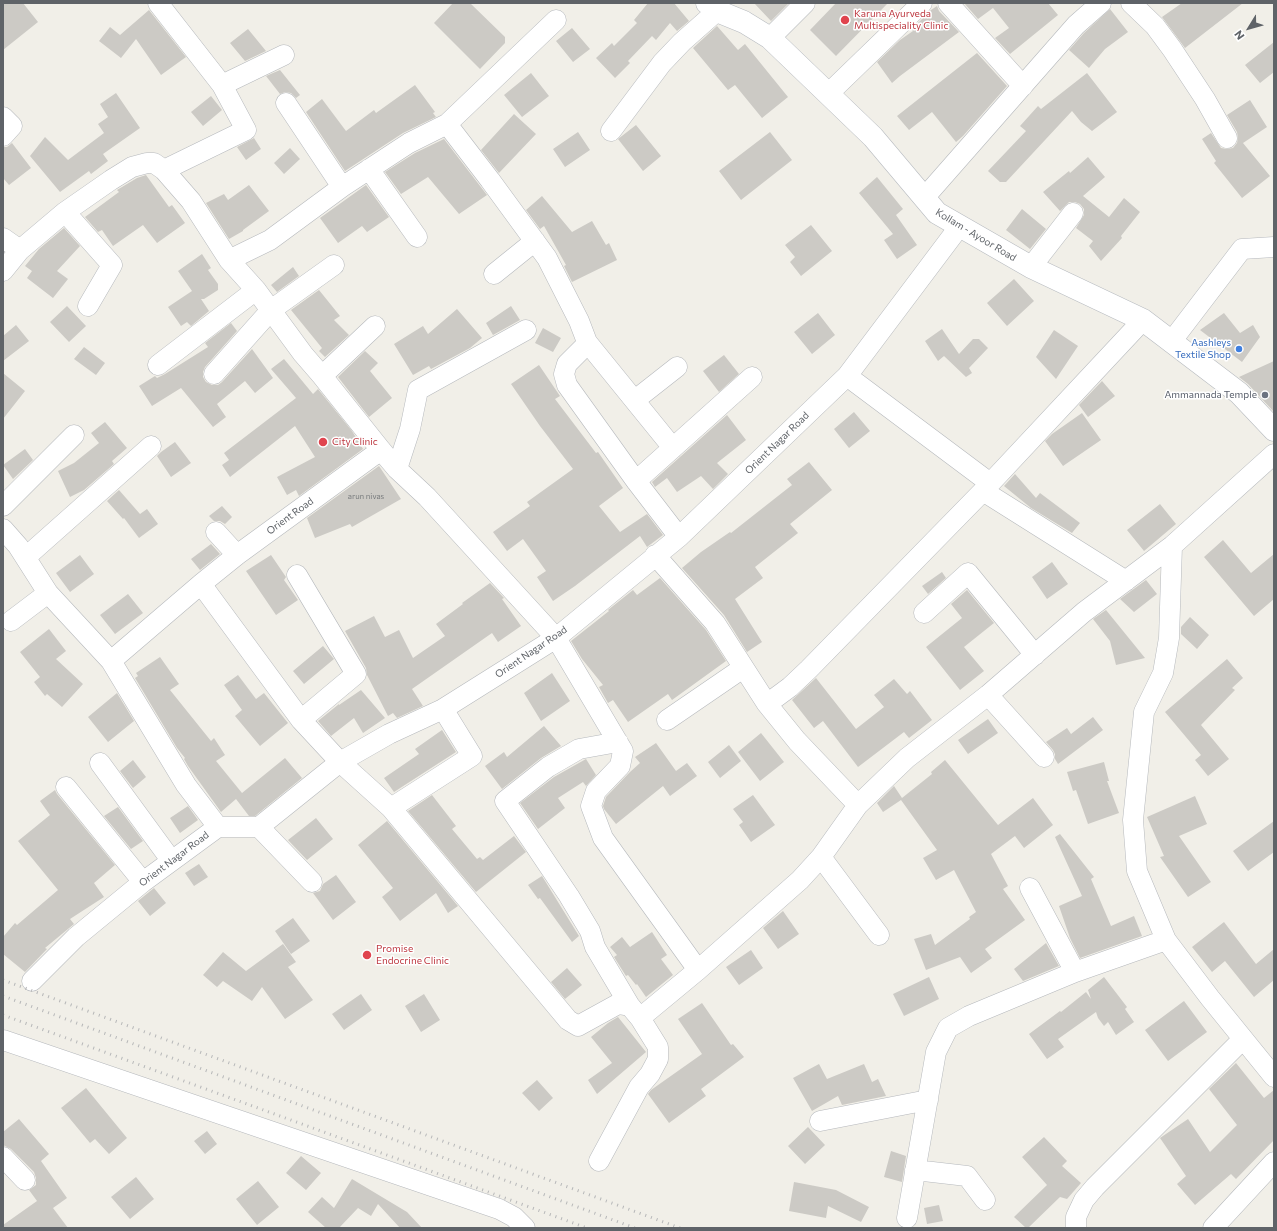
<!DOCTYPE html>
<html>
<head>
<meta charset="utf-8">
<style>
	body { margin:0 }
	#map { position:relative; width:1277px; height:1231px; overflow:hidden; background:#f1efe8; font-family:Commissioner,sans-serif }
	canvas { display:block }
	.frame { position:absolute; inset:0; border:4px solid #5f6368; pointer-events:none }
	.north { position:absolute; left:1229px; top:8px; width:40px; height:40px; -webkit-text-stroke:3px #fff; paint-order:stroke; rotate:233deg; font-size:11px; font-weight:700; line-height:16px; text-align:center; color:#5f6368 }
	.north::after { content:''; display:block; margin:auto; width:14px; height:18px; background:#5f6368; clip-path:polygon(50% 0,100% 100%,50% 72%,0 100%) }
</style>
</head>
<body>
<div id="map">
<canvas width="1277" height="1231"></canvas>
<div class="frame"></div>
<div class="north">N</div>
</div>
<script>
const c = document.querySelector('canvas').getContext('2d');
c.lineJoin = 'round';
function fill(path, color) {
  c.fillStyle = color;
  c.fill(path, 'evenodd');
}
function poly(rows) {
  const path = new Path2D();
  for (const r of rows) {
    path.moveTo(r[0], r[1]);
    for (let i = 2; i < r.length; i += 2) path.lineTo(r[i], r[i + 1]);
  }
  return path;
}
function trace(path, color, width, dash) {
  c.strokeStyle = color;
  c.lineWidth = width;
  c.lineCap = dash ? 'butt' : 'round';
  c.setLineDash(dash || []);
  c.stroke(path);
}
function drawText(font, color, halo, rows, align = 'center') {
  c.font = font + ' Commissioner,sans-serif';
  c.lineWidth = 3;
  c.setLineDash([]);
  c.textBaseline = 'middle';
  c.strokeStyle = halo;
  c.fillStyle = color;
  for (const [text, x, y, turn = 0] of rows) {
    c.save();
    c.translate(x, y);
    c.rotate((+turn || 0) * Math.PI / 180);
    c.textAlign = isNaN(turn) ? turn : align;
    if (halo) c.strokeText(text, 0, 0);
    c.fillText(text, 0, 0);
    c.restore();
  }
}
const building = poly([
	[3,3,23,3,38,22,3,50],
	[453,3,470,3,505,37,505,43,480,69,434,23],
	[648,3,674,3,689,21,677,31,670,23,656,40,652,36,628,61,630,63,615,78,596,58,612,43,614,46,637,23,634,20],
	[754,3,789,3,771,21],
	[836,3,888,3,836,56,810,30],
	[964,3,1048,3,1058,15,1010,54,995,38,1009,28,993,8,978,19],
	[1182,3,1243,3,1185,48,1162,17],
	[937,6,939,11,959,32,900,76,892,83,877,62,900,40,913,31,912,29,931,10],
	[1110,9,1128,32,1105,49,1089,68,1069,50,1084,33],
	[149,10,186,57,161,75,136,39,121,58,99,41,110,27,120,35],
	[717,26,738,50,745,44,788,97,762,118,735,85,728,90,693,48],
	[572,28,590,49,573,62,556,41],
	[248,29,266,51,245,61,230,43],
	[1274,42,1274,72,1260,83,1245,65],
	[977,53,1007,86,963,136,956,142,932,112,909,130,897,116],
	[280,70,300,95,296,98,291,93,285,92,280,94,266,76],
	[531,73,549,96,522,117,504,95],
	[1087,73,1117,112,1092,131,1081,122,1072,111,1006,182,1000,182,988,171,1026,131,1020,126,1038,106,1041,109],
	[415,85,435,112,433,113,436,117,403,133,345,171,306,112,322,99,346,131,374,110,376,113],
	[116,93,140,128,103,154,108,161,91,174,89,171,60,192,30,156,45,137,68,160,104,133,98,124,108,117,100,104],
	[211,96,222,110,203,126,191,112],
	[1250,100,1267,127,1243,143,1270,176,1242,198,1214,163,1216,161,1202,139,1211,133,1221,148,1227,149,1233,148,1237,143,1238,138,1237,132,1227,115],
	[514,114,536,134,499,173,481,150],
	[636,125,661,156,643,171,618,139],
	[578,132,590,150,565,167,553,149],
	[770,132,792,160,741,200,719,171],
	[254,138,261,149,246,160,237,147],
	[444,139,487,195,459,214,428,177,401,194,385,172,415,153],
	[12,143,31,168,9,185,3,178,3,147,7,147],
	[290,148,300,159,284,174,274,163],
	[1088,157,1105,177,1083,196,1109,217,1124,198,1140,212,1121,236,1122,238,1101,261,1089,246,1093,241,1076,228,1084,215,1084,209,1080,204,1075,202,1069,202,1060,211,1043,192,1069,171,1070,173],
	[146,175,169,207,172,205,185,223,157,243,143,225,113,246,102,230,98,232,85,217,119,192,117,190,137,178],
	[877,177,903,209,896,215,917,245,897,259,884,240,893,234,859,193],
	[249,185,269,211,243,230,243,231,229,239,206,203,224,194,228,200],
	[366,185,389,217,367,232,362,226,338,243,320,218],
	[542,196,572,232,592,221,606,245,609,243,617,260,572,282,564,266,566,265,544,226,540,229,526,210],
	[1022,209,1046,229,1030,249,1006,230],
	[811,225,832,251,801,276,790,262,795,257,785,245],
	[64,228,80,246,57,271,68,279,53,298,27,278,32,271,25,266,39,249],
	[202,254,211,268,208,270,218,284,218,290,204,299,201,299,209,311,191,326,187,322,181,326,168,307,192,291,178,271],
	[293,267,299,276,277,292,271,285],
	[1014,279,1034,301,1007,326,987,303],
	[319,290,340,316,334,320,349,335,325,357,319,351,322,348,291,310],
	[67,306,86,326,69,342,50,322],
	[511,306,520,320,493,335,486,323],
	[457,309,482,338,470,348,431,369,429,366,413,375,394,344,423,326,428,334],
	[818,313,835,335,812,354,794,332],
	[1224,313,1240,333,1253,325,1260,337,1242,362,1200,330],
	[231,323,237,331,205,367,203,372,203,377,206,382,212,385,218,385,222,382,252,349,273,378,255,393,245,381,217,404,226,417,213,427,181,388,152,406,139,386,155,376,157,378,165,374,208,347,205,343],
	[16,325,29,341,3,361,3,336],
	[543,328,561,338,553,352,535,343],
	[942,329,959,354,973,339,979,339,988,348,969,368,972,373,966,377,944,356,938,361,925,341],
	[1054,330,1078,346,1056,379,1036,357],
	[84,347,105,363,96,375,74,359],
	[365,351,378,363,370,371,392,398,369,417,338,377],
	[724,355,739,374,719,392,703,371],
	[284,359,313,394,318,389,352,431,363,449,299,496,296,490,287,495,277,477,315,457,295,426,230,477,222,465,229,460,224,453,296,398,271,369],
	[1274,361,1274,412,1248,384,1239,377],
	[539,365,560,396,555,399,596,453,598,452,623,488,599,506,620,532,647,514,663,535,647,547,640,536,575,586,553,601,537,577,546,571,523,539,507,551,493,532,530,506,527,502,573,469,540,426,511,384],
	[3,373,25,391,3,419],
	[1102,381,1115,396,1088,417,1079,405],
	[854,412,870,431,849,448,834,429],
	[1082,413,1101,440,1063,466,1045,441,1052,434],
	[727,415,746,440,717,463,728,474,713,489,701,476,677,492,667,478,655,487,652,482],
	[105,422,127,448,112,461,114,464,84,490,70,497,58,471,74,463,99,443,91,433],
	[175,442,191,463,171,477,157,456,161,452],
	[25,449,33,460,13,479,3,465],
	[809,462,832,490,790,524,798,533,755,567,763,578,735,599,762,642,747,652,724,615,682,568,701,552,730,532,731,533,792,485,787,479],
	[379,466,401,499,352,527,350,524,315,538,307,518],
	[1015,474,1036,498,1040,493,1080,523,1072,533,1031,508,1004,486],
	[119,490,140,514,147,509,158,524,139,538,124,518,123,519,107,501],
	[1160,504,1176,524,1144,551,1127,530],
	[222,506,232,517,225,524,220,521,214,521,209,516],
	[1223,540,1251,573,1274,554,1274,599,1254,616,1204,557],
	[211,544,220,554,200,570,191,559],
	[80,555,94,574,70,592,56,573],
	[271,555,286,577,284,580,298,600,276,615,246,571],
	[1052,562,1068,584,1047,599,1032,577],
	[942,572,946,578,928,594,922,586],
	[660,578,706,630,726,661,672,700,668,694,628,722,613,700,608,703,599,687,603,685,582,659,571,641,609,611,608,610,633,590,637,595],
	[1146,580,1157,594,1134,612,1120,599],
	[490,583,504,598,502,599,521,626,498,642,492,633,412,689,423,706,397,718,393,713,388,716,367,675,366,668,345,631,374,616,385,637,399,630,413,658,445,636,436,624,463,604,462,603],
	[967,590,994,623,964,647,984,671,960,690,926,647,962,618,951,604],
	[128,594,143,613,115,634,100,615],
	[1106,610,1145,658,1116,665,1110,641,1093,619],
	[1190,617,1209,635,1197,649,1181,634,1181,627],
	[49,629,66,651,56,659,83,684,62,707,47,694,45,696,34,682,40,677,20,652],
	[323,646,334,659,304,684,293,671],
	[160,657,179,684,170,690,211,741,214,738,225,755,216,761,242,793,285,758,302,778,255,816,249,816,236,799,221,812,188,766,184,759,185,758,177,748,135,678,138,676,136,673],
	[1227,659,1243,678,1232,688,1235,690,1201,725,1229,759,1208,776,1195,760,1201,755,1165,712],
	[552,673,570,701,541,721,524,693],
	[238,675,256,699,264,693,288,723,260,746,235,716,242,710,224,685],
	[816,678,856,729,884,707,874,695,894,679,907,694,910,691,932,720,909,738,904,732,858,767,823,721,814,728,792,700],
	[361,690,385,718,363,733,354,718,331,736,318,721,339,704,339,705],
	[117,693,134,721,108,742,88,717],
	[1093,717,1103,730,1058,764,1055,759,1055,754,1053,750,1046,742,1067,728,1071,734],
	[988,719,998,733,968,754,958,740],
	[544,726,561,746,541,758,502,789,485,766,504,752,507,757],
	[442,730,456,752,394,792,384,778,419,754,415,749],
	[761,733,784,762,760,781,738,752],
	[656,743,676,771,687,763,697,776,670,796,663,786,616,824,604,809,603,806,606,797,630,772,640,763,635,757],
	[729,745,741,761,720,778,708,762],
	[586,759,596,775,586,786,583,782,558,798,565,808,538,829,520,803,554,777],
	[133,760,146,777,133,788,120,771],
	[945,760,998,825,1033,798,1053,825,1024,848,1015,836,991,854,1008,886,1003,889,1025,920,985,949,992,958,971,973,960,957,926,970,914,939,931,934,935,945,970,919,969,917,976,912,954,870,936,880,923,858,937,850,901,800,883,812,877,803,894,786,902,798,932,774,931,772],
	[1104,762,1109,781,1107,781,1119,813,1088,824,1076,790,1073,791,1067,772],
	[55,790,57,794,115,865,94,883,104,897,70,919,74,924,45,948,47,949,25,972,3,954,3,937,15,923,17,925,58,890,18,841,50,815,40,801],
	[432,795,456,826,452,829,477,859,480,857,483,860,514,836,526,852,476,892,408,811],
	[753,795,775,825,751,842,739,825,743,822,733,809],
	[1195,796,1207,824,1179,836,1211,882,1188,897,1160,857,1164,856,1147,817],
	[188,806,198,820,180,833,170,818],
	[118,807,143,841,131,849,104,816],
	[316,818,333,839,307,860,288,840],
	[387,821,458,906,448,913,436,893,400,921,382,897,393,888,358,845],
	[1274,821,1274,852,1248,871,1233,851],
	[1060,834,1094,877,1091,879,1111,926,1134,916,1142,936,1080,958,1070,938,1059,906,1082,896,1055,837],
	[199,864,208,877,194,886,185,873],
	[336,875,356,902,333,920,313,893,320,891,323,884],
	[542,876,579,936,572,942,540,898,538,899,528,885],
	[154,888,166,903,150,916,138,901],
	[783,911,799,934,778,949,763,928],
	[293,918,310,941,291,954,275,931],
	[1224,922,1256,964,1274,949,1274,980,1254,997,1225,961,1212,972,1192,947],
	[652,932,667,955,661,959,673,975,646,997,637,984,636,985,628,975,626,976,614,957,617,955,610,947,622,937,630,947],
	[1046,943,1059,966,1023,981,1014,969],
	[283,944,296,962,288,967,313,1000,285,1019,262,987,252,1001,223,981,217,987,203,975,223,952,246,971],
	[751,950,763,968,739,985,726,967],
	[567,968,582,985,565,999,551,982],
	[929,977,939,999,904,1016,893,994],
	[1104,977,1127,1007,1125,1009,1134,1022,1116,1035,1108,1022,1104,1026,1098,1018,1096,1012,1058,1039,1064,1047,1047,1059,1029,1034,1060,1011,1061,1012,1086,992,1091,999,1088,990],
	[361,994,372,1010,344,1030,332,1014],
	[424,994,440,1020,421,1032,405,1006],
	[1184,1001,1207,1032,1168,1061,1145,1030],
	[702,1003,731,1045,733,1044,744,1057,701,1089,706,1096,669,1123,648,1094,651,1090,702,1054,678,1019],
	[618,1017,646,1052,597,1094,588,1080,612,1063,591,1037,608,1023],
	[1236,1063,1264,1098,1274,1090,1274,1140,1236,1179,1231,1174,1195,1205,1177,1184,1186,1176,1160,1138,1188,1119,1210,1152,1237,1125,1209,1089],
	[819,1064,827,1079,864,1064,872,1082,878,1079,886,1096,842,1105,838,1096,812,1111,793,1078],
	[537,1080,553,1098,539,1111,522,1093],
	[86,1088,127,1138,109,1154,95,1139,90,1143,61,1108],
	[19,1119,49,1154,41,1161,67,1198,53,1208,68,1228,3,1228,3,1225,37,1201,29,1190,36,1185,36,1178,34,1172,11,1149,3,1145,3,1132],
	[808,1127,825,1145,805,1164,788,1146],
	[207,1131,217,1144,205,1154,194,1141],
	[1044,1137,1067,1161,1062,1166,1081,1183,1067,1199,1060,1197,1028,1228,1026,1228,1014,1217,1047,1185,1022,1157],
	[891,1151,906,1156,902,1182,884,1177],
	[301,1156,321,1173,306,1190,286,1173],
	[136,1177,154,1199,130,1219,111,1197],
	[352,1179,407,1212,422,1228,400,1228,378,1204,371,1216,358,1208,339,1228,326,1228,308,1212,322,1197,334,1208],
	[258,1181,279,1207,257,1225,236,1199],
	[794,1182,836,1190,869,1207,861,1222,828,1206,826,1218,789,1211],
	[939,1205,943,1221,927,1224,924,1208]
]);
const street = poly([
	[158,3,222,85,246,130,164,170],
	[948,3,1023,86],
	[1131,3,1155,26,1172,49,1205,99,1227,138],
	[770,38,805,3],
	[222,85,284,55],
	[828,94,922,3],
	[286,103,342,187],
	[3,117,12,126,3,136],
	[447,124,490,180,547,258,579,321,587,342,585,346,567,364,564,374,567,385,636,481,679,537],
	[611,131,662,63,682,42,717,11],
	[369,169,417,237],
	[924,198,1076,25,1101,3],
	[65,212,112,265,88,306],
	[3,238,20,250],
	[229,260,270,240,342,187,409,143,447,124,556,20],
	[1031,267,1073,213],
	[3,271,20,250,65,212,111,180,132,167,147,163,154,163,164,170,191,201,229,260,256,290,303,354,322,376,381,450,397,469,427,497,556,638,623,751,620,766,596,791,591,806,603,838,698,970],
	[494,274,535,241],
	[587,342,673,448],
	[1171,342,1242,249,1274,247],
	[158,365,256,290],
	[214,374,271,310,334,265],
	[322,376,375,326],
	[847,376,990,483],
	[635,400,677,367],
	[397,469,410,429,418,390,526,330],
	[636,481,752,377],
	[983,491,1126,581],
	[3,506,74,435],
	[3,529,18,546,48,593,111,661,186,785,218,827],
	[216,532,237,555],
	[1172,546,1169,638,1163,673,1144,712,1133,820,1137,871,1166,940,1210,998,1274,1077],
	[655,555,715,623,767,704],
	[26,557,151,446],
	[297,575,356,674,301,720],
	[201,584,237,555,381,450],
	[924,613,968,573,1035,655],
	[11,621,48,593],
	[111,661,201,584,301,720,340,762,391,808,568,1020,578,1026,618,1004,630,1006,640,1018,698,970,800,880,821,857,858,805,907,758,988,695,1084,612,1172,546,1274,454],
	[988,695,1044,757],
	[667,720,743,668],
	[618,742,579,749,548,767,505,801,569,896,590,931,595,947,630,1006],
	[100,763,171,860],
	[66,787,143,882],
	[858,805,797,741,767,704,790,687,809,669,983,491,1143,320],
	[391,808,472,756,443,709],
	[259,827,312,882],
	[821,857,879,935],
	[1030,888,1075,972],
	[32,981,76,937,143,882,218,827,259,827,340,762,389,734,443,709,556,638,679,537,847,376,959,227],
	[3,1040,499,1209,514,1217,525,1228],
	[820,1121,928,1100],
	[3,1157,25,1180],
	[599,1161,639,1087,650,1074,658,1059,658,1047,640,1018],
	[915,1170,967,1176,985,1200],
	[907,1218,936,1052,948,1028,969,1016,1075,972,1166,940],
	[1076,1228,1076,1217,1084,1200,1095,1187,1243,1039],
	[1213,1228,1274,1162]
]);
const secondary = poly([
	[707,3,717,11,744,22,770,38,873,137,937,213,1031,267,1143,320,1239,393,1274,430]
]);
const rail = poly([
	[3,980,680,1228],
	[3,996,635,1228],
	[3,1015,587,1228]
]);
const markers = [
	[845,20,5,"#e0444e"],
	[1239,349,4,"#3f7fe0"],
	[1265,395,4,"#6b7280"],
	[323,442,5,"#e0444e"],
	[367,955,5,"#e0444e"]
];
const numberNames = [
	["arun nivas",366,496]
];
const healthNames = [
	["Karuna Ayurveda",854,14],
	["Multispeciality Clinic",854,26],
	["City Clinic",332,442],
	["Promise",376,949],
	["Endocrine Clinic",376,961]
];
const streetNames = [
	["Kollam - Ayoor Road",976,235,31],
	["Orient Nagar Road",777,443,-44],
	["Orient Road",290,516,-36],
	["Orient Nagar Road",531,652,-34],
	["Orient Nagar Road",174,859,-37]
];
const shopNames = [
	["Aashleys",1231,343],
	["Textile Shop",1231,355]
];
const worshipNames = [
	["Ammannada Temple",1257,395]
];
fill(building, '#cccac5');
trace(street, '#b5b8bc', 21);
trace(secondary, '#b6babf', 23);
trace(street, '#fff', 20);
trace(secondary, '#fff', 22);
trace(rail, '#b6b7b8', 3, [1, 5]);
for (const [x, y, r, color] of markers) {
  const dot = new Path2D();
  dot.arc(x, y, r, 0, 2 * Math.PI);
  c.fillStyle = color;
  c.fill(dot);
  trace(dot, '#fff', 1.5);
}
drawText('8px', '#7a7d7f', null, numberNames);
drawText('10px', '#be3a42', '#fff', healthNames, 'left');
drawText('10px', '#5f6368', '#fff', streetNames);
drawText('10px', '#366cbe', '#fff', shopNames, 'right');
drawText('10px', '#5b616d', '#fff', worshipNames, 'right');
</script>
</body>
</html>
